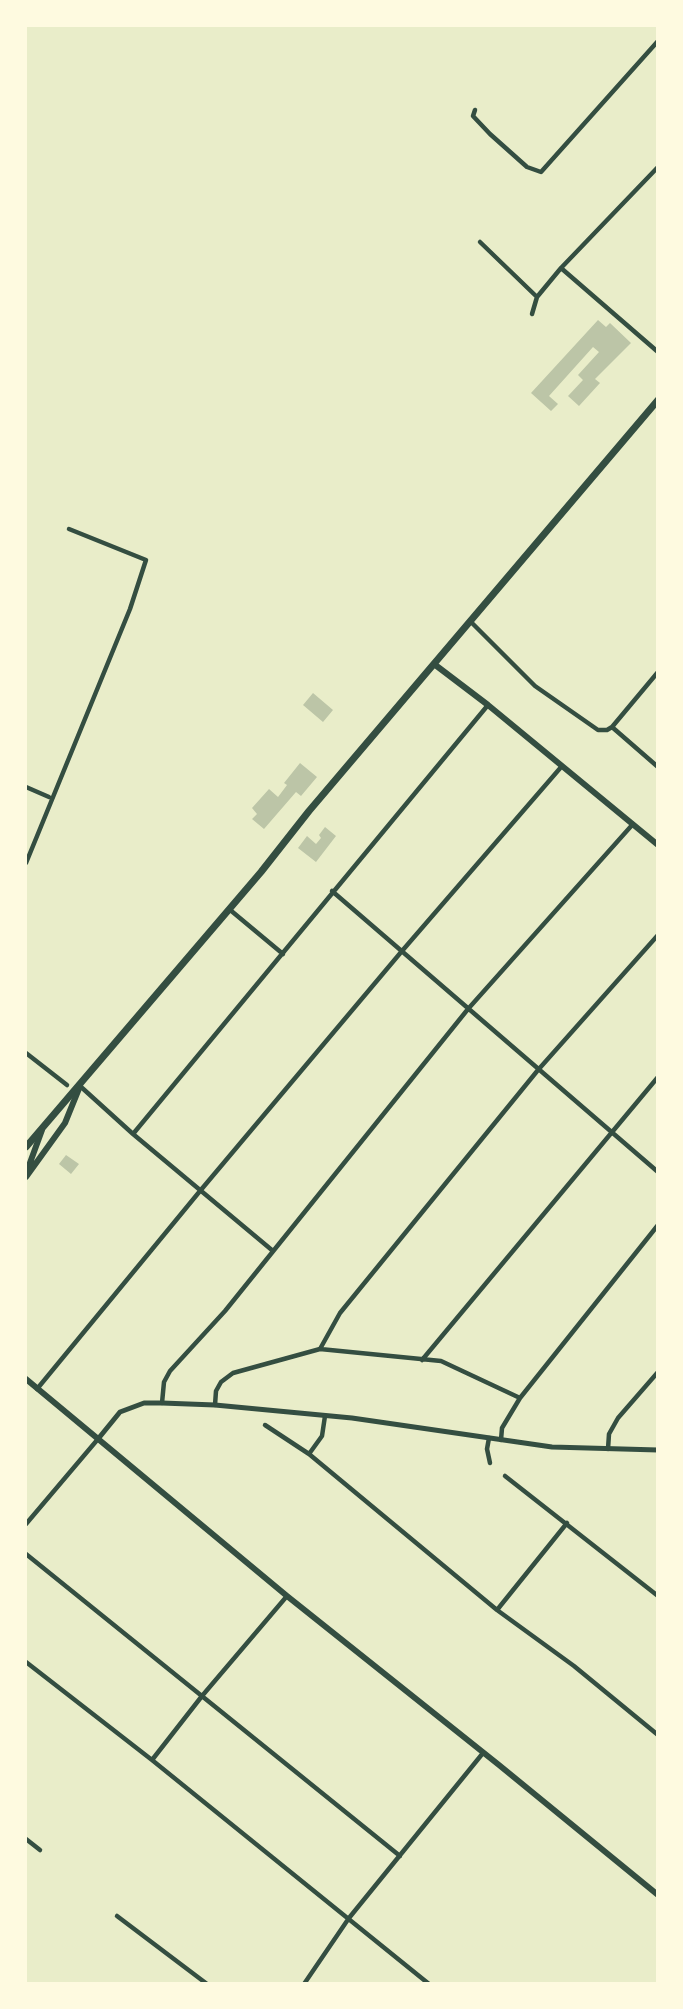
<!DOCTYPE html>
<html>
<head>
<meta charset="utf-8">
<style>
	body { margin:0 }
	#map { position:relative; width:683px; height:2009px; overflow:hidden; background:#e9edc9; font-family:Helvetica,sans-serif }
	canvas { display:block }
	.frame { position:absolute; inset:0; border:27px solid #fefae0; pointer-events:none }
</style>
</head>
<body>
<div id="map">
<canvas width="683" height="2009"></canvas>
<div class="frame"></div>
</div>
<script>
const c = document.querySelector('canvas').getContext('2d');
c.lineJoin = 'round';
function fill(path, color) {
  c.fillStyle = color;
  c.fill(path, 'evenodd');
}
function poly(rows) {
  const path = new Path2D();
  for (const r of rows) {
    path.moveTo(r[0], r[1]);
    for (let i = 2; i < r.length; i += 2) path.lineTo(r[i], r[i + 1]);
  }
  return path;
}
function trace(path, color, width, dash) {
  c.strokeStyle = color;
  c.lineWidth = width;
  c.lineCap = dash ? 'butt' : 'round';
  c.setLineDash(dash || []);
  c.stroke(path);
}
const building = poly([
	[598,320,606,327,610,323,631,343,595,379,600,383,579,406,568,396,583,380,578,375,599,352,593,347,549,396,558,404,551,411,531,393],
	[313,693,333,710,323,722,303,705],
	[300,763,317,777,301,796,296,792,264,829,252,819,257,814,252,808,269,789,278,797,287,785,284,783],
	[325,827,336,836,316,862,298,848,307,836,316,844,321,838,319,835],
	[66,1155,79,1164,71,1174,59,1164]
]);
const minor = poly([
	[475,110,473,116,490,134,527,167,541,172,658,41],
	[480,242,537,297],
	[561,268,658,352],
	[532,314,537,297,561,268,658,167],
	[471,622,535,686,598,730,607,730,612,727,658,672],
	[612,727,658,767],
	[26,787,49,797],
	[26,863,130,609,146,560,69,529],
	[332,891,658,1172],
	[229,909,283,954],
	[26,1053,67,1085],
	[80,1086,133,1134,273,1251],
	[133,1134,488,705],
	[320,1349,340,1313,538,1070,658,935],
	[422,1360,658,1077],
	[37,1389,200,1191,402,951,562,766],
	[162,1403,164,1382,170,1371,225,1311,468,1009,633,824],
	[215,1405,216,1391,221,1382,233,1373,320,1349,441,1361,520,1398],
	[265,1425,309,1454,497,1610,574,1666,658,1735],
	[489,1438,487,1449,490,1463],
	[501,1440,502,1428,520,1398,658,1225],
	[608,1449,609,1434,618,1418,658,1372],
	[309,1454,322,1436,325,1416],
	[505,1476,658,1596],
	[26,1524,98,1439],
	[26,1554,400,1856],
	[497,1610,567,1523],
	[26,1662,152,1760,429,1984],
	[152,1760,202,1696,287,1596],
	[26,1839,40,1850],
	[117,1916,207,1984],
	[304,1984,349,1918,483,1753]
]);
const tertiary = poly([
	[98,1439,120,1412,144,1403,162,1403,215,1405,352,1418,552,1447,658,1450]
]);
const secondary = poly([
	[434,664,488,705,658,845],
	[27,1171,42,1130],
	[26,1177,65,1123,80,1086],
	[26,1379,287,1596,499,1765,658,1895]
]);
const primary = poly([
	[26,1147,261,872,309,811,658,400]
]);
fill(building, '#bcc5a7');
trace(minor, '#344e41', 4.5);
trace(tertiary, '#344e41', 5);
trace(secondary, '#344e41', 6);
trace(primary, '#344e41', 7);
</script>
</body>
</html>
